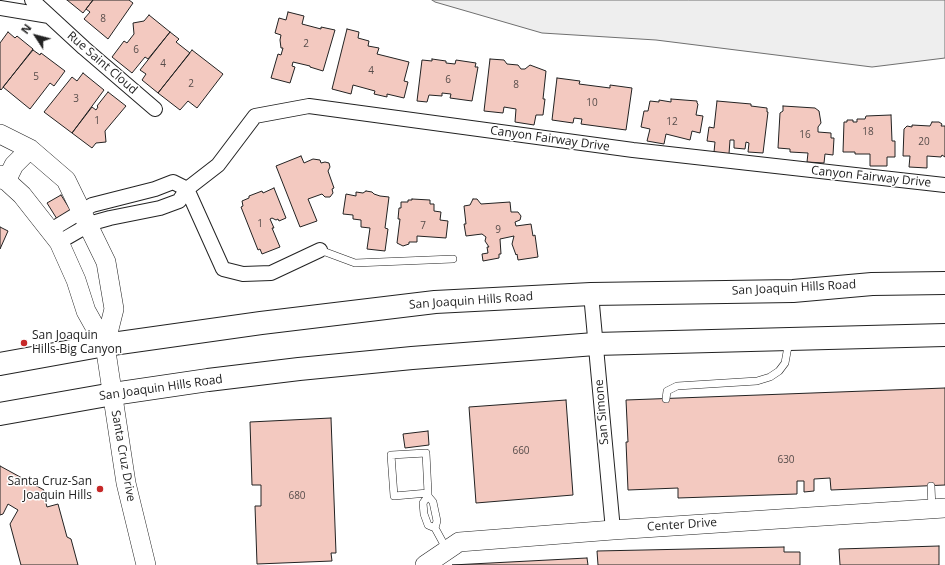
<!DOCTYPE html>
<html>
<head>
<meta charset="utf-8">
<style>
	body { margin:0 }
	#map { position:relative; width:945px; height:565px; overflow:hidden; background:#fff; font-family:"Open Sans",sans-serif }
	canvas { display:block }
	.north { position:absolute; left:16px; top:16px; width:40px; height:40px; -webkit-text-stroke:3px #fff; paint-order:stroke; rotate:306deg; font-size:11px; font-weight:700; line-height:16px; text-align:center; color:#222 }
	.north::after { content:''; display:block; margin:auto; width:14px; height:18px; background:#222; clip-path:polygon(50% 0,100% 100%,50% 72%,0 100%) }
</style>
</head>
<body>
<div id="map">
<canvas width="945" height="565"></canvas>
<div class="north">N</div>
</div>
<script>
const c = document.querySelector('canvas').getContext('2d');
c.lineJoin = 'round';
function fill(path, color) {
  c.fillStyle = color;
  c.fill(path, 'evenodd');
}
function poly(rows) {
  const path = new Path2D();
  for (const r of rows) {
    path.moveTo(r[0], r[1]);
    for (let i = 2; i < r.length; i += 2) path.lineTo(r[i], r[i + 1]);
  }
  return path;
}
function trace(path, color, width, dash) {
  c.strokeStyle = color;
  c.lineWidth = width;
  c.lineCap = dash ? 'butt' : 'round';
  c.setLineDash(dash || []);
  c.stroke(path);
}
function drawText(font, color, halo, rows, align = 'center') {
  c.font = font + ' "Open Sans",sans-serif';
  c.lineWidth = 3;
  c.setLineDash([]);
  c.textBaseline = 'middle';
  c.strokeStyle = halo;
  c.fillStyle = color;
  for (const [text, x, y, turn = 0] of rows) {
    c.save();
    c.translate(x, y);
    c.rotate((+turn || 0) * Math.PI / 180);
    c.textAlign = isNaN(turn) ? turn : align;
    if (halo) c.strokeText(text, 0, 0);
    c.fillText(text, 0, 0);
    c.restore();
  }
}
const green = poly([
	[432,0,945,0,945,58,872,67,656,40,542,33,435,2,432,0]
]);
const building = poly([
	[67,0,93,0,83,13,67,0],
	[93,0,129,0,133,3,108,39,84,19,90,12,86,9,93,0],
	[288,12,304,16,302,24,321,29,321,27,335,30,323,71,310,67,310,66,293,62,292,66,295,67,290,83,271,78,278,54,281,55,283,48,281,48,280,40,281,35,275,33,279,18,286,20,288,12],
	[149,15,170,32,148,59,145,57,132,73,112,57,124,41,127,43,134,34,133,23,144,21,149,15],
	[347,29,359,32,358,38,369,41,368,46,379,48,377,54,409,62,404,81,408,82,404,98,387,94,387,97,374,94,375,91,353,85,351,94,332,89,347,29],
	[8,32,15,38,17,36,33,49,1,90,0,89,0,43,8,32],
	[170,32,179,39,176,42,190,53,158,93,142,80,146,74,140,70,170,32],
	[33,50,40,55,41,53,65,71,54,86,50,83,30,109,3,87,33,50],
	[192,50,223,74,197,108,188,101,180,110,158,93,192,50],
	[432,59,446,61,446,63,455,64,456,60,476,63,475,67,478,67,472,101,450,98,451,94,442,93,442,96,429,95,427,102,417,101,422,60,432,61,432,59],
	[490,59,504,60,507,64,518,65,521,69,525,69,530,65,546,71,543,99,545,99,543,115,536,115,534,125,515,122,516,109,504,107,503,113,484,111,490,59],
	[83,73,104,90,72,133,44,112,72,77,77,81,83,73],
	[557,78,580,81,579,84,610,88,610,85,632,88,626,130,581,124,582,119,574,118,573,123,552,120,557,78],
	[108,92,126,106,105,131,106,142,96,143,92,148,72,133,92,107,96,110,98,107,97,106,108,92],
	[671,99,697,101,697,103,698,104,696,115,703,116,700,133,692,131,690,140,666,134,664,144,647,141,650,129,641,127,644,111,648,111,650,101,659,102,659,100,671,102,671,99],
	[717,101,751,104,751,106,767,108,767,112,768,112,763,153,748,152,749,143,746,142,745,149,734,148,734,140,730,140,729,154,714,152,715,142,707,141,709,127,714,128,717,101],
	[783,106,815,108,819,111,821,123,818,127,818,132,831,133,831,138,834,138,833,155,825,154,824,163,807,162,808,153,790,152,790,149,778,148,780,113,783,111,783,106],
	[891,115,892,141,895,141,895,157,887,157,887,166,870,166,870,154,855,154,855,152,843,152,844,122,847,122,847,120,853,120,853,122,857,122,857,119,865,119,866,116,891,115],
	[932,122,939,122,942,124,941,126,945,126,945,157,942,155,941,157,927,156,927,168,909,167,910,156,903,156,904,129,907,126,912,127,912,125,930,126,932,122],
	[301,156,304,163,313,159,320,160,321,163,325,162,329,163,330,167,328,171,334,188,332,189,333,193,330,197,325,197,322,194,308,199,317,221,300,227,276,166,301,156],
	[274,188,286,218,279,221,278,219,276,220,272,218,270,219,274,228,272,228,280,247,262,254,260,249,258,250,241,207,243,206,242,201,249,198,249,196,262,191,263,193,274,188],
	[366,191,372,192,374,194,380,196,389,197,385,228,388,229,385,251,367,249,370,228,361,227,361,220,353,219,353,215,343,214,346,194,356,196,356,192,363,193,366,191],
	[61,195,71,211,57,219,47,203,61,195],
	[412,199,430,200,430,204,434,204,434,211,441,212,440,220,448,221,446,238,417,236,417,242,409,242,409,244,403,246,397,243,400,219,398,219,399,208,401,208,401,202,408,202,408,200,412,200,412,199],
	[473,199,477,199,481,204,510,202,511,212,518,212,521,216,520,220,515,222,516,226,531,224,533,236,535,235,538,257,518,260,517,254,516,255,512,244,514,236,500,239,501,254,499,254,499,258,483,261,482,254,488,253,487,247,489,247,485,241,486,237,482,234,466,236,464,224,466,224,464,206,470,205,473,199],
	[0,227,8,231,0,249,0,227],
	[945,388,945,485,831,490,830,478,814,479,814,491,804,492,804,481,797,481,797,494,678,498,678,488,628,490,626,442,628,442,626,400,945,388],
	[566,400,573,495,476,503,469,407,566,400],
	[331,418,336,553,331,553,332,561,257,564,255,506,261,506,261,485,252,485,250,422,331,418],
	[428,431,429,445,405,448,403,434,428,431],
	[0,466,44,490,43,492,47,507,58,504,67,537,71,539,78,565,21,565,10,524,18,510,8,504,3,514,0,515,0,466],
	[939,546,939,565,840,565,839,549,939,546],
	[784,547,784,552,800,552,800,565,598,565,597,551,784,547],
	[587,558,588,565,452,565,587,558]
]);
const lane = poly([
	[320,250,355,263,453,259],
	[666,399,667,391,677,386,757,381,770,377,779,371,785,363,789,341],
	[931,486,932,509],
	[428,493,394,496,391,455,426,453,428,493,428,496,423,503,424,514,428,525,435,528,447,550],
	[428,496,433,502,437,521,435,528]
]);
const street = poly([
	[32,0,84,48,155,109],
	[0,8,49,16],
	[187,189,223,269,243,274,271,273,320,250],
	[51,230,92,205,155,189,173,182,187,189],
	[59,242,92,223,110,218,160,208,179,201,187,189,218,165,255,116,309,106,633,150,945,185],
	[591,294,613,530]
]);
const secondary = poly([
	[0,134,30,149,66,180,106,262,114,309,105,345],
	[0,175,22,195,59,242,76,280,86,311,105,345,126,483,146,565],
	[6,181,14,165,30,149],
	[425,565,459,542,613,530,945,508]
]);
const primary = poly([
	[0,364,105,345,261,323,435,302,591,294,793,291,872,284,945,283],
	[0,414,113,394,208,380,299,369,412,358,595,344,945,335]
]);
const markers = [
	[24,343,4,"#c62828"],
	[100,489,4,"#c62828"]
];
const numberNames = [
	["8",103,19],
	["2",306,44],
	["6",136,50],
	["4",163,64],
	["4",371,71],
	["5",36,77],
	["6",448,80],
	["2",191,84],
	["8",516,85],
	["3",76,99],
	["10",592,103],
	["1",97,121],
	["12",672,122],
	["18",868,132],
	["16",805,135],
	["20",924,142],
	["1",260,224],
	["7",423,226],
	["9",498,230],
	["660",521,451],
	["630",786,460],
	["680",297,496]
];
const streetNames = [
	["Rue Saint Cloud",102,63,41],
	["Canyon Fairway Drive",550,139,8],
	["Canyon Fairway Drive",871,177,6],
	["San Joaquin Hills Road",794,288,-3],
	["San Joaquin Hills Road",471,301,-4],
	["San Joaquin Hills Road",161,388,-8],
	["San Simone",602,412,-95],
	["Santa Cruz Drive",123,456,80],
	["Center Drive",682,525,-4]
];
const poiNames = [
	["San Joaquin",32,336],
	["Hills-Big Canyon",32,350],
	["Santa Cruz-San",92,482,"right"],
	["Joaquin Hills",92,496,"right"]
];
fill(green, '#eee');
trace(green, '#6f6f6f', 1);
fill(building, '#f3c9c0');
trace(building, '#222', 1);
trace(lane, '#222', 8);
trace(street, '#222', 16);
trace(secondary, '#222', 20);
trace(primary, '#222', 24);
trace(lane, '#fff', 7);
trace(street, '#fff', 14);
trace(secondary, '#fff', 19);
trace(primary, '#fff', 22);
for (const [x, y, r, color] of markers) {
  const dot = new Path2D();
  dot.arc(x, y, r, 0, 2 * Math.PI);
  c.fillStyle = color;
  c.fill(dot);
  trace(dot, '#fff', 1.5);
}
drawText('10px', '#564c4a', null, numberNames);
drawText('12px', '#222', '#fff', streetNames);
drawText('12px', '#222', '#fff', poiNames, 'left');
</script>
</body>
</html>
